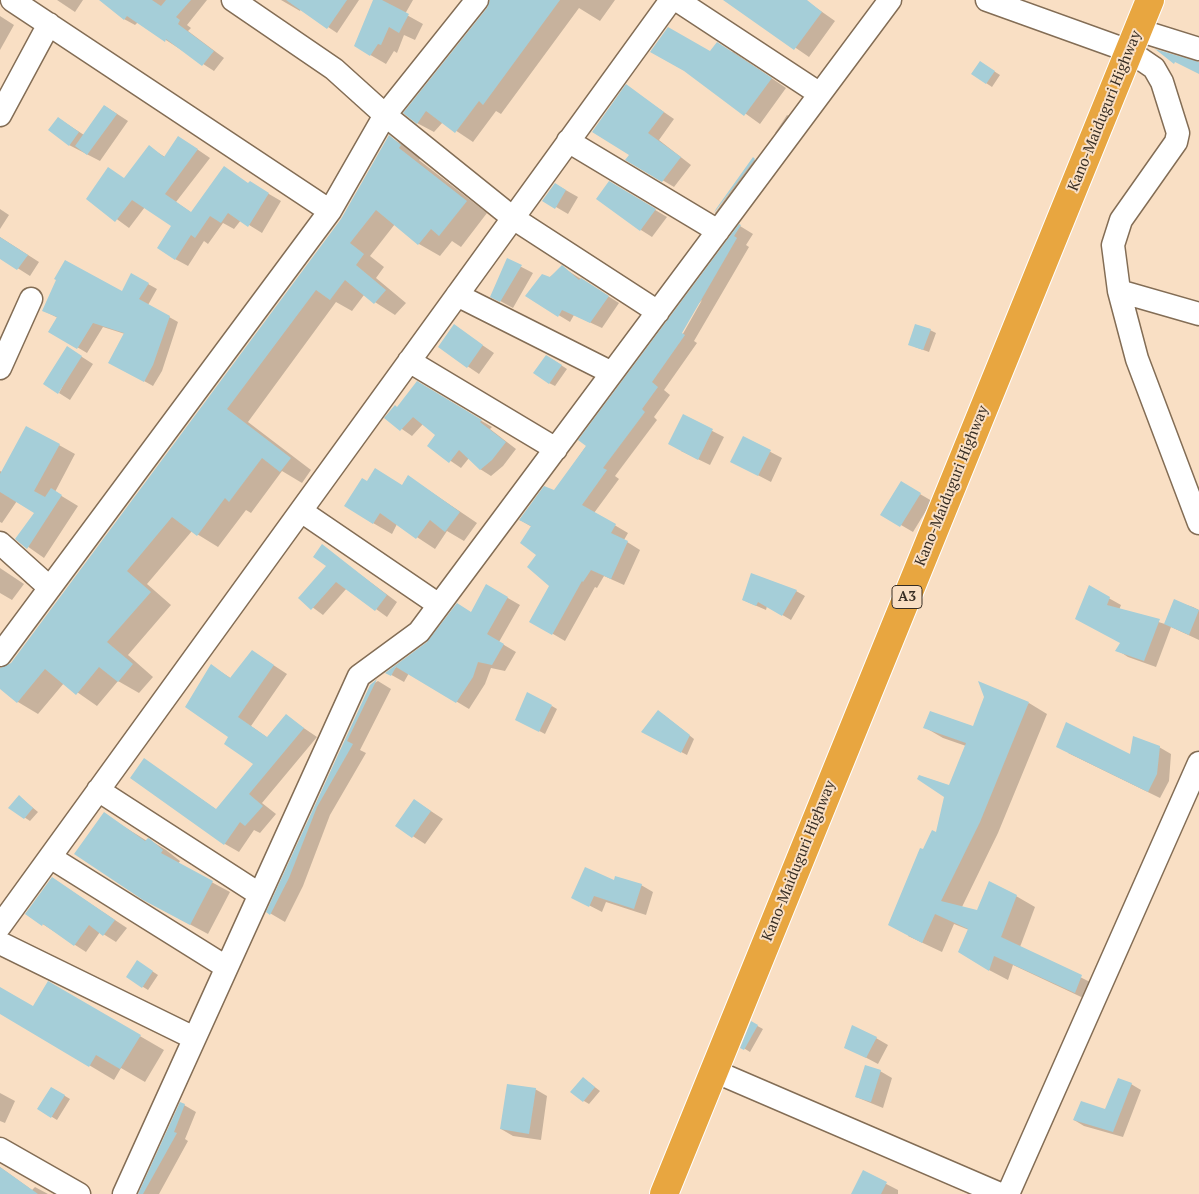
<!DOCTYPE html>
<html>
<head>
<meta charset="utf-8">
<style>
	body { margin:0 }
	canvas { display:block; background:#f9dfc4 }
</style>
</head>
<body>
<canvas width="1199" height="1194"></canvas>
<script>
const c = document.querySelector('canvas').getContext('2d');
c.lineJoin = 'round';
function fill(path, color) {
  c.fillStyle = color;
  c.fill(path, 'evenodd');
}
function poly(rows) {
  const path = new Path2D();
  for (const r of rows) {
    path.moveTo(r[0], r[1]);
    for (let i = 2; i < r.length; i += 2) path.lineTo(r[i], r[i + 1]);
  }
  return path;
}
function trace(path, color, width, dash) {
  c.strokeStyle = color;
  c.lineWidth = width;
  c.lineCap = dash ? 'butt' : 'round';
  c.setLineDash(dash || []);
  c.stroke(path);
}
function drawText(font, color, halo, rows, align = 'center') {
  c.font = font + ' "PT Serif",serif';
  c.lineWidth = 4;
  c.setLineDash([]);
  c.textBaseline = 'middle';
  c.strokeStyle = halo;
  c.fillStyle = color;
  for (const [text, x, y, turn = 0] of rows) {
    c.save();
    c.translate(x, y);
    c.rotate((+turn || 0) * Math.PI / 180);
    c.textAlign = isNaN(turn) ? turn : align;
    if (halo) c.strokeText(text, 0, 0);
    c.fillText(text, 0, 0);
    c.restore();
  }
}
const shadow = poly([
	[57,0,83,0,75,12],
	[101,0,207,0,187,25,191,28,188,31,224,58,214,71,138,22,135,25,124,19],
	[281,0,359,0,337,33,301,9,300,11],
	[375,0,413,0,405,14,423,24,415,40,404,35,397,53,394,51,386,64,355,46],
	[490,0,615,0,600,21,579,8,501,114,496,111,473,142,443,122,434,132,417,123,488,9],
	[726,0,797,0,808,2,835,21,809,57],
	[0,16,14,25,0,50],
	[733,52,786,88,760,124,686,71,711,53],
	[986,66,1000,75,992,87,986,83],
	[626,86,674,119,659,140,691,165,674,187,627,159,630,154],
	[105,106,128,121,100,161,69,145,58,118,84,135],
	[787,115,800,122,786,140,775,133],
	[389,137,410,149,421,158,419,160,487,213,461,247,452,241,440,256,419,244,395,224,370,256,384,267,376,278,406,303,395,315,364,295,352,311,336,302,248,422,311,470,302,483,282,471,251,513,246,510,218,547,192,531,147,584,171,605,128,655,153,677,139,693,118,681,97,706,64,683,38,714,18,702,0,687,0,668,11,664,342,220],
	[191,145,210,158,176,202,192,213,250,183,281,201,262,233,241,220,234,229,223,223,208,244,204,241,188,266,175,259,172,226,145,207,129,228,88,198,125,179,149,147,165,157],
	[753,159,766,167,726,219,715,213],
	[610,183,667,217,652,237,641,230],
	[555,184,578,197,568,214,544,200],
	[0,209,9,215,0,229],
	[740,226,753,234,746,245,749,247,694,341,697,343,664,390,670,395,654,417,657,420,615,476,619,479,594,513,628,533,624,540,640,550,624,585,604,576,597,588,595,587,565,641,531,621,551,585,538,555,532,527,520,520,554,492],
	[702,300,680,339,678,338,697,305],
	[0,237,39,262,30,276,0,257],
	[508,260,533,273,513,308,491,296],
	[562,267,619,303,602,328,574,315,570,322,527,296],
	[132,275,157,289,148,305,178,322,162,371,153,386,110,362,125,334,103,327,87,353,50,331,58,318,44,311,122,293],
	[454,326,494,353,479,374,439,347],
	[930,330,936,333,929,352,915,347],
	[79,355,93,364,70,400,59,393],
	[552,359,567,369,555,386,549,383],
	[417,383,492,427,490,429,516,449,503,466,491,476,480,469,469,458,461,468,429,446,437,435,423,424,412,436,386,418,398,408],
	[683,416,724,437,710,465,681,451],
	[744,438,782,458,771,482,744,468],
	[59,445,75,454,55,492,78,506,44,558,17,539,36,512,17,501,2,523,0,522,0,471,2,472],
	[409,477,477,523,464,541,447,531,435,549,397,524,392,534,373,523,367,483,402,486],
	[901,483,932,501,913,532,882,514],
	[322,546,397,602,387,617,347,588,323,615,300,598,328,566],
	[0,568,24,584,12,600,0,593],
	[487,586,520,605,499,642,516,652,505,671,491,668,485,684,469,709,409,673,404,682,388,673,471,613],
	[1089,587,1121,605,1119,610,1165,624,1175,601,1193,607,1199,610,1199,640,1171,627,1156,667,1128,657,1117,650,1121,643],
	[796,591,805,596,791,620,767,606,766,610,743,600],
	[252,651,287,674,251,726,268,738,286,716,317,737,262,803,276,814,260,833,254,830,239,852,225,844,145,760,217,810,255,764,230,737,212,666,232,679],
	[378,681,391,689,360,750,366,753,330,815,303,886,285,922,268,912,371,685],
	[1029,703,1047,714,998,833,962,907,978,911,1016,896,1035,907,1020,947,1100,987,1094,1003,1013,965,1008,980,989,970,969,930,954,924,942,952,908,936,924,851,937,833,950,786,966,746,943,738,924,727,974,728],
	[552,706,557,709,545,734,522,722],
	[664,715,694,739,687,755,643,732],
	[1159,747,1171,754,1169,781,1160,798,1068,753,1131,756],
	[20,797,38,812,30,821,24,817],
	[414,800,443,819,425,844,397,826],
	[104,814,147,841,148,839,166,850,180,861,178,864,230,892,208,934,163,910],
	[52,878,127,928,116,942,100,932,86,952,27,914],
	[615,882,641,885,653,892,646,915,606,902,602,912,573,897],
	[143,965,158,975,148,990,127,977],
	[48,983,164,1050,145,1082,121,1068,114,1080,0,1012,0,988,34,1008],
	[752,1023,763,1029,750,1052,742,1047],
	[876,1038,888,1045,878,1064,846,1047],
	[880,1071,892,1078,883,1108,856,1097],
	[583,1078,600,1091,589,1104,584,1101],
	[1131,1084,1141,1090,1123,1137,1084,1126,1074,1120,1106,1111],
	[52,1088,70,1099,57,1120,39,1109],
	[535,1089,547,1096,541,1140,513,1136,501,1129],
	[0,1093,15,1101,5,1123,0,1121],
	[184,1105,196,1112,185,1139,188,1141,159,1194,140,1194],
	[0,1167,32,1190,35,1187,48,1194,0,1194],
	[863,1172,898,1190,898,1194,852,1194]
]);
const building = poly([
	[99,0,152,0,161,6,166,0,191,0,176,17,180,20,178,24,214,51,202,66,166,39,165,42,127,16,124,20],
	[286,0,347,0,327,29],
	[373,0,382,0,409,14,399,33,389,27,381,45,378,44,370,56,354,46],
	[490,0,560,0,483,105,479,101,455,133,426,111,417,124,403,113,487,8],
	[723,0,807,0,822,12,794,50],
	[668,27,710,51,717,42,772,78,744,116,684,71,650,52],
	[1155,49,1199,62,1199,74,1175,62,1174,64],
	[980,61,995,71,986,84,971,74],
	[626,84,664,112,648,133,681,157,662,182,625,160,629,155,592,132],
	[104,105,117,114,87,155,75,146],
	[58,117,79,132,69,146,48,130],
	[389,135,401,145,399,148,467,201,439,236,431,229,418,245,376,210,350,243,364,254,356,265,386,290,374,304,345,280,330,300,316,290,227,409,291,458,280,472,262,458,229,502,225,498,197,536,172,517,127,571,151,592,107,642,133,664,118,682,99,667,76,695,45,669,17,703,0,689,0,668,11,663,341,219],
	[178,136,198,149,165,194,191,212,224,166,248,183,250,181,269,193,248,227,228,213,221,223,210,216,195,238,191,235,175,260,157,248,171,226,132,200,115,222,86,199,108,167,124,178,149,145,164,157],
	[753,157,755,159,714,213,716,209],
	[609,181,656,209,640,231,596,199],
	[555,183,566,190,555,209,542,201],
	[739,224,741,225,734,236,737,238,682,333,685,335,652,382,658,387,642,409,645,412,603,468,607,470,582,505,616,524,611,533,628,541,611,579,591,570,583,582,582,581,552,635,529,622,549,586,527,567,536,555,520,543,531,526,519,520,544,486,554,490,586,446,578,440],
	[0,237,28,255,17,270,0,259],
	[507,258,522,265,500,302,490,297],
	[65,260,122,291,131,273,149,283,139,299,170,316,153,365,144,382,108,363,124,333,93,323,77,349,48,332,57,317,42,311,56,280,54,279],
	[562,265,579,280,581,278,609,296,590,323,562,310,558,317,525,296,542,274,550,277],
	[454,324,483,345,467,368,438,347],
	[915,324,931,329,923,350,908,345],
	[67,346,82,356,58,394,43,384],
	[546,355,562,365,549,384,533,373],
	[417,381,482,420,480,422,506,442,492,460,480,470,459,450,449,463,427,446,435,435,413,417,400,431,384,418,395,405,397,407],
	[683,414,713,429,698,460,668,444],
	[26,426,60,444,34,491,45,497,51,488,62,495,27,549,15,539,34,513,0,492,0,474],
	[743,436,771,450,758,476,730,462],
	[375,468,402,485,408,475,460,512,445,532,430,520,416,539,380,513,373,524,344,506,362,478,367,481],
	[901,481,921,493,900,527,880,515],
	[322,544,387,595,375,611,336,582,311,610,298,598,326,566,313,557],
	[751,573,797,590,782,616,758,602,756,606,742,600],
	[486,584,508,597,487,634,504,644,492,665,478,662,473,677,456,703,396,667,391,676,385,673,427,642,457,603,471,612],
	[1089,585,1110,597,1107,605,1160,619,1144,661,1115,651,1120,643,1075,619],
	[1174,599,1199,610,1189,635,1164,624],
	[252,650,274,665,238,717,267,737,286,714,304,728,249,794,263,806,245,826,240,822,224,845,130,778,144,758,216,809,253,764,224,744,228,737,185,707,211,664,230,678],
	[377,679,347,741,353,744,317,807,289,878,270,915,266,912,370,685],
	[978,681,1029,702,980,822,941,901,977,910,989,881,1017,895,1001,937,1082,975,1075,993,994,956,989,971,958,952,968,929,935,914,922,943,888,925,920,848,923,849,932,830,936,832,944,797,917,779,919,775,949,785,966,743,923,728,930,711,973,726,984,697],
	[527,692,552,705,539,732,515,720],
	[658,710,690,735,681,753,641,732],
	[1066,722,1130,754,1133,736,1160,746,1157,774,1148,792,1056,747],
	[19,795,33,808,24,819,8,808],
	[414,799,431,811,412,838,395,826],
	[104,812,145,841,148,838,150,839,163,850,161,853,213,881,190,925,143,900,74,854],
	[585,867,614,880,615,876,642,884,634,909,594,896,589,907,571,898],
	[52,877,115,920,103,936,89,925,74,946,43,924,42,926,25,914],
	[137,960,153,971,142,988,126,977],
	[48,981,141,1035,120,1069,96,1055,89,1067,0,1014,0,987,33,1006],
	[751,1021,758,1025,744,1050,740,1048],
	[852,1025,877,1037,866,1058,844,1048],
	[865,1065,881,1070,871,1102,855,1097],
	[583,1077,595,1087,583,1102,570,1092],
	[1118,1078,1132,1083,1113,1132,1073,1120,1081,1101,1105,1109],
	[507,1084,536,1088,529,1134,500,1129],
	[51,1087,65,1095,51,1118,37,1109],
	[180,1102,185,1104,174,1132,177,1133,143,1194,138,1194],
	[0,1167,38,1194,0,1194],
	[863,1170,887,1182,881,1194,851,1194]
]);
const minor = poly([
	[12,0,330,211],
	[233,0,334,69,385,115,513,218,658,312],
	[677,0,820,94],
	[987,0,1129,51,1154,68,1162,82,1178,133,1176,142,1121,220,1113,245,1119,291,1137,359,1199,523],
	[1138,30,1199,49],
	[0,115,49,24],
	[568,141,718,231],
	[1119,291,1199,314],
	[457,295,612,373],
	[409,361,556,449],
	[0,368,31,299],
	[301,511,439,605],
	[0,543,50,588],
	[0,655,330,211,385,115,477,0],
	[98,790,259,894],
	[50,857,226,967],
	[0,926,671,0],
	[0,943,194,1038],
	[714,1071,1000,1194],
	[0,1149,79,1194],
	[124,1194,359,676,419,632,890,0],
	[1008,1194,1199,763]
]);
const trunk = poly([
	[664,1194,1150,0]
]);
const shields = [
	[907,597,30]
];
const shieldNames = [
	["A3",907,597]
];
const streetNames = [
	["Kano-Maiduguri Highway",1105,111,-68],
	["Kano-Maiduguri Highway",952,486,-68],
	["Kano-Maiduguri Highway",799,861,-68]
];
fill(shadow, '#0003');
fill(building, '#a5ced8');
trace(minor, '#836d55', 25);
trace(trunk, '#fff', 30);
trace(minor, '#fff', 22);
trace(trunk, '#e8a640', 28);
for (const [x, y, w] of shields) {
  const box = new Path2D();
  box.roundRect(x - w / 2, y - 11.5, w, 23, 4);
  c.fillStyle = '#f9dfc4';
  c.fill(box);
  trace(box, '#372d23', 1);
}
drawText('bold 14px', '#372d23', null, shieldNames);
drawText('15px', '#372d23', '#f9dfc4', streetNames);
</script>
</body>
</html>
